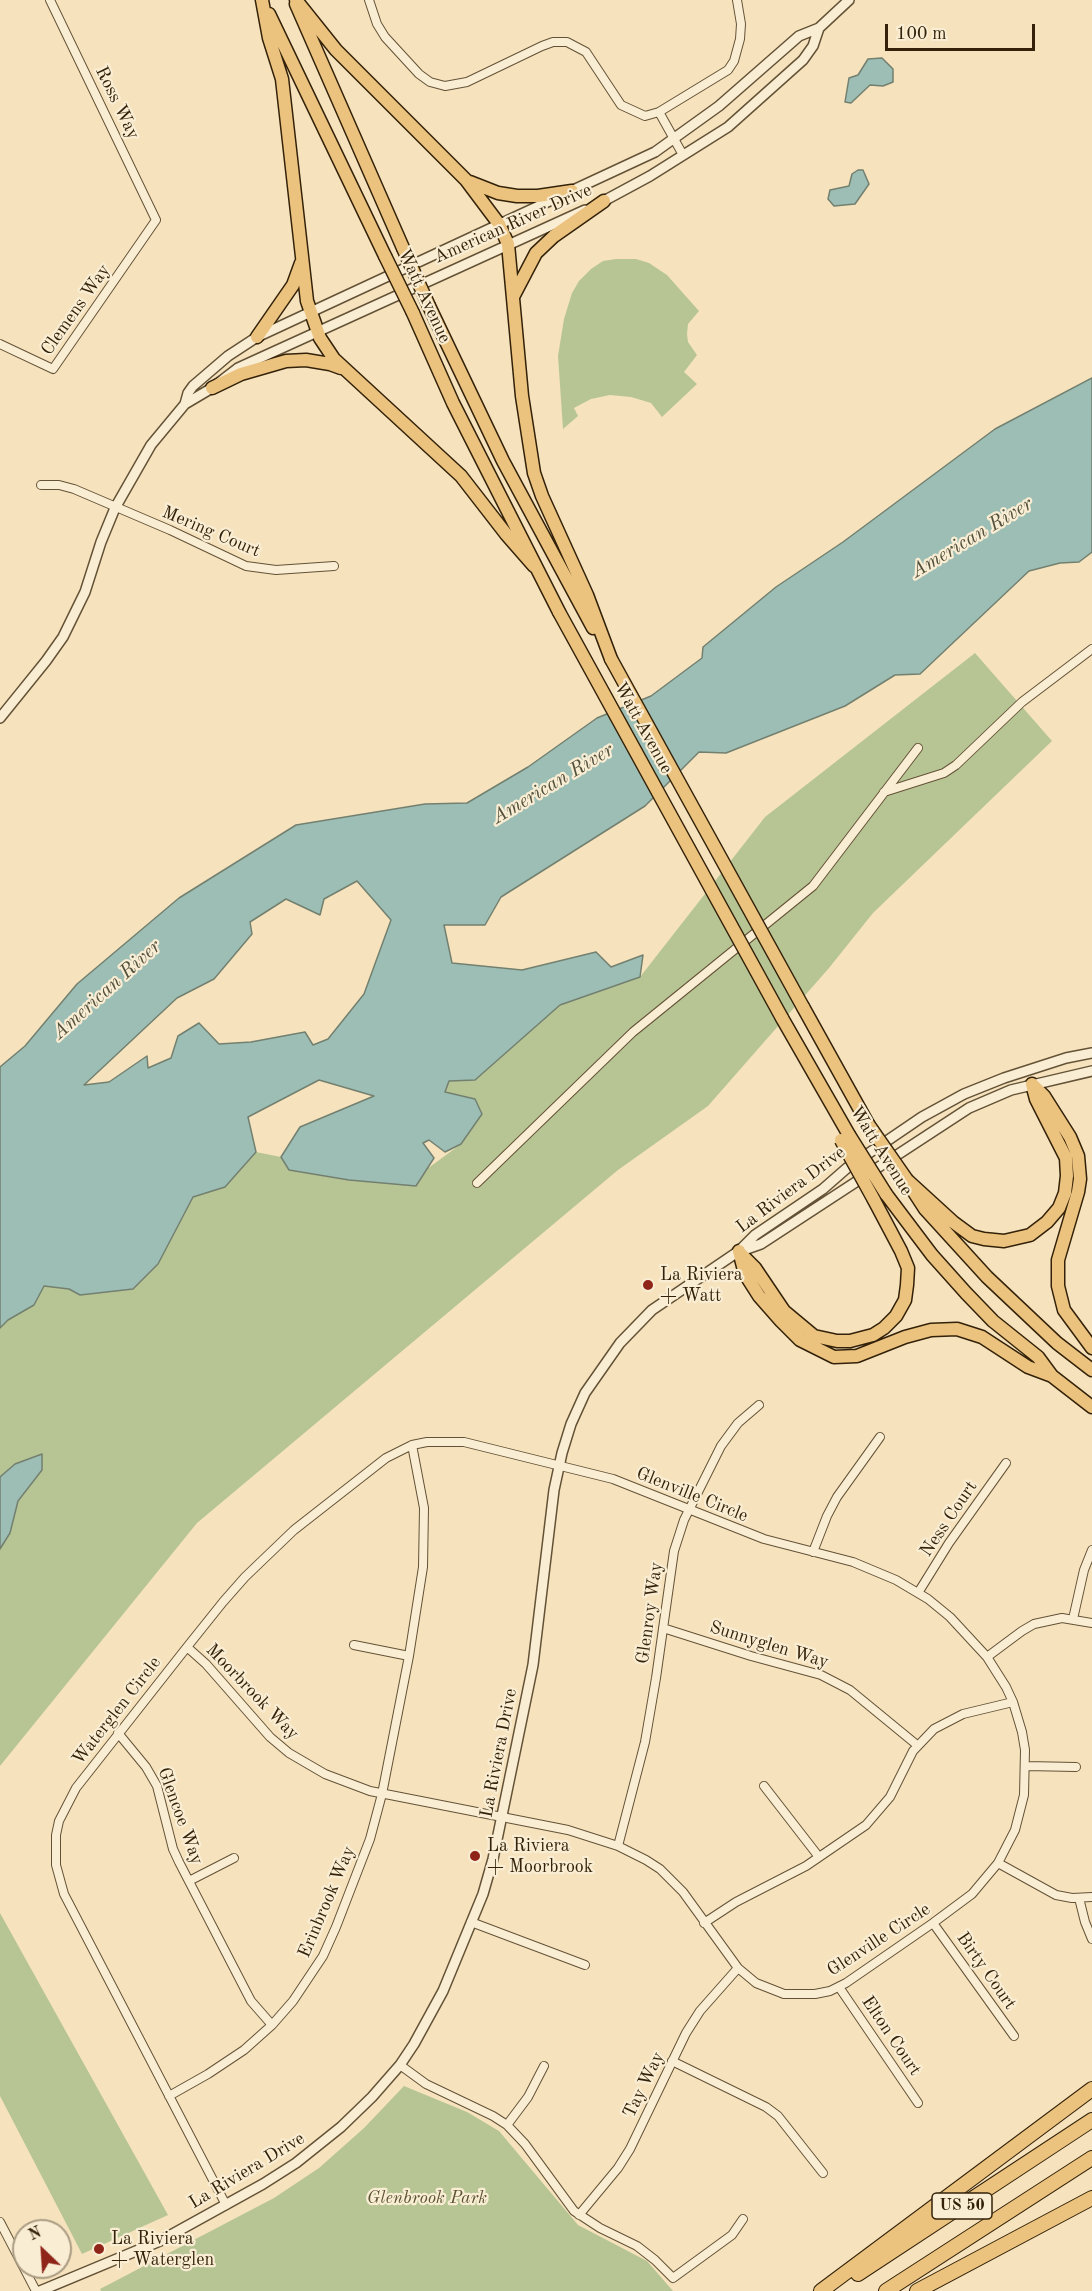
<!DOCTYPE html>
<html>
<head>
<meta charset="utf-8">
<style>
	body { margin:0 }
	#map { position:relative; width:1092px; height:2291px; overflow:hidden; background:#f6e3bd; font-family:"Old Standard TT",serif }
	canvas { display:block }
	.north { position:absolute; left:12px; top:2219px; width:60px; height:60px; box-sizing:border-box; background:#f9edd4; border:2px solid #aa9c83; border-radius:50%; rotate:335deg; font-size:16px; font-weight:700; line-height:24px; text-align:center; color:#332209 }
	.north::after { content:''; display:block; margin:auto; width:21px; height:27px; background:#8f2418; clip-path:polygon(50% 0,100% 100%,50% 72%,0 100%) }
	.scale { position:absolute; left:885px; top:24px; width:150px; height:27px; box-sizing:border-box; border:3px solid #332209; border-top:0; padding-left:8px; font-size:18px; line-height:21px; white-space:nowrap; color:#332209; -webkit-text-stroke:4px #f9edd4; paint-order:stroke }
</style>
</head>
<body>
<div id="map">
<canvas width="1092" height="2291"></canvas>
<div class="north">N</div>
<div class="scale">100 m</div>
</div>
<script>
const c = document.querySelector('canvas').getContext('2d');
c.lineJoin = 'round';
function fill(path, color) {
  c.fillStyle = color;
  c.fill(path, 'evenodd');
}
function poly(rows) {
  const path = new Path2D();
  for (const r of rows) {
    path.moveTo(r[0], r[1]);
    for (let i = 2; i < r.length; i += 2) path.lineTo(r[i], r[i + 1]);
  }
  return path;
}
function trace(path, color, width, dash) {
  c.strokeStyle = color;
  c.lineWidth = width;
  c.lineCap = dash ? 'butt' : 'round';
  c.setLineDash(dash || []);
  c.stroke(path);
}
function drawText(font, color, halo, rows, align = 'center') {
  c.font = font + ' "Old Standard TT",serif';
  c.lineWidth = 4.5;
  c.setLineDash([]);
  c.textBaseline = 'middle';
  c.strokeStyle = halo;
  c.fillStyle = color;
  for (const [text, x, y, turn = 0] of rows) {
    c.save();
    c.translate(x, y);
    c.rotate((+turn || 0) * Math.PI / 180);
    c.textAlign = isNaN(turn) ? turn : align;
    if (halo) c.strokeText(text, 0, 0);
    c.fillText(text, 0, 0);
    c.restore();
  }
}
const green = poly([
	[616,259,636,259,649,263,667,275,699,311,688,324,687,334,688,342,697,355,684,372,697,384,662,417,651,403,631,397,610,395,591,399,574,408,578,416,563,429,558,356,564,319,572,293,579,281,591,269,603,261],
	[975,653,1052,741,873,913,829,968,708,1106,618,1170,197,1523,0,1766,0,1549,10,1533,18,1501,42,1470,15,1464,0,1477,0,1328,8,1320,34,1305,44,1286,69,1289,80,1295,158,1264,193,1197,225,1187,256,1152,281,1157,289,1170,349,1180,416,1186,427,1169,461,1144,475,1099,444,1092,449,1081,475,1080,560,1005,640,977,765,817],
	[0,1913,168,2215,82,2254,0,2096],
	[404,2086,467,2112,499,2131,578,2225,647,2261,673,2291,101,2291,100,2289,274,2198,319,2168,364,2128]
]);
const water = poly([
	[882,58,893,69,893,82,883,86,870,85,851,103,845,102,849,78,858,75,868,59,882,58],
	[858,170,863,170,869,184,855,204,834,206,828,199,830,190,849,186,852,174,858,170],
	[1092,378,1092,552,1079,562,1060,563,1029,571,920,674,895,675,845,706,726,753,699,752,645,806,501,897,485,925,444,925,452,963,522,970,596,952,611,967,643,955,640,977,560,1005,475,1080,449,1081,445,1092,475,1099,482,1114,461,1144,445,1152,429,1140,423,1143,434,1158,416,1186,349,1180,289,1170,281,1157,300,1127,374,1096,319,1080,248,1117,256,1152,225,1187,193,1197,158,1264,133,1289,80,1295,69,1289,44,1286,34,1305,8,1320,0,1328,0,1067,25,1046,77,984,179,898,296,825,425,804,467,803,528,767,597,718,651,696,702,658,703,647,776,587,843,542,995,429,1092,378],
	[357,881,391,920,364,994,328,1039,313,1045,305,1032,251,1042,219,1044,199,1023,178,1036,171,1058,148,1068,147,1056,109,1082,84,1085,177,998,214,979,252,934,250,922,286,899,320,915,324,899,357,881],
	[42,1454,42,1470,18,1501,10,1533,0,1549,0,1477,15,1464,42,1454]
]);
const minor = poly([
	[369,0,377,24,385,37,419,74,430,82,445,86,467,82,542,46,553,42,567,42,586,52,621,105,645,116,659,112,728,70,734,61,740,39,741,24,737,0],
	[659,112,683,155],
	[0,344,53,369,156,220,50,0],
	[41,485,59,485,74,489,170,530,246,566,276,570,334,566],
	[884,792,944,773,956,765,1022,702,1092,649],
	[477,1183,633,1032,813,886,918,748],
	[813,1552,827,1516,837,1497,880,1437],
	[918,1593,949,1543,1006,1463],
	[1073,1619,1084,1570,1092,1550],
	[663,1628,751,1656,821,1675,850,1690,917,1745],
	[354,1645,409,1656],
	[187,1647,206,1664,270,1737,289,1753,325,1774,370,1791,568,1830,618,1846,646,1860,660,1869,683,1892,738,1968,756,1983,784,1994,815,1994,830,1991,846,1983,933,1923,972,1894,998,1863,1015,1830,1024,1795,1025,1750,1022,1732,1013,1702,1006,1687,987,1657,950,1617,928,1599,896,1580,853,1562,764,1539,613,1479,464,1442,427,1442,412,1445,386,1458,294,1530,245,1577,223,1602,187,1647,76,1788,59,1821,56,1835,56,1865,64,1894,226,2205],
	[987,1657,1022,1631,1034,1624,1062,1618,1092,1623],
	[118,1733,146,1767,157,1786,173,1849,179,1862,251,2001,272,2025],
	[1026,1766,1076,1767],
	[764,1786,819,1857],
	[618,1846,645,1742,656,1678,674,1551,684,1520,721,1446,738,1423,759,1405],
	[998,1863,1056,1895,1072,1898,1092,1897],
	[189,1881,234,1858],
	[1079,1898,1085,1922,1092,1939],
	[471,1922,585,1965],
	[704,1923,736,1902,806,1866,866,1825,890,1797,913,1751,934,1729,963,1714,1013,1702],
	[933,1923,1014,2036],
	[839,1987,918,2103],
	[672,2061,766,2107,778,2116,823,2173],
	[400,2065,426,2084,493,2116,507,2125,525,2144,574,2211,600,2228,637,2246,655,2260,673,2278,732,2235,743,2219],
	[169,2096,208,2074,244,2050,272,2025,293,2001,323,1956,336,1927,370,1839,382,1794,409,1656,423,1567,424,1508,412,1445],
	[507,2125,528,2097,544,2066],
	[579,2215,618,2168,630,2149,686,2033,700,2011,738,1968],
	[0,2222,36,2291]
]);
const tertiary = poly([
	[600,203,650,176,728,127,803,60,813,46,819,28],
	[185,404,188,393,193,386,228,356,257,337,655,152,719,106,799,36,819,28,849,0],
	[0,718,46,661,63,637,85,592,101,542,115,508,151,445,185,404,212,388,238,368,585,210],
	[741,1251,761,1244,969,1108,1011,1090,1092,1071],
	[40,2291,160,2241,263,2184,296,2163,341,2127,372,2097,400,2065,414,2044,443,1991,483,1894,493,1859,533,1665,554,1490,562,1453,571,1424,585,1393,620,1343,652,1310,739,1251,755,1235,823,1189,847,1168,922,1117,964,1094,1004,1078,1066,1058,1092,1053]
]);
const primary = poly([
	[262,0,269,38,282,79,307,301,320,338,334,359,461,476,506,534,534,566],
	[296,0,336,50,466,180,499,224,508,244,522,396,534,473,542,496,587,595,611,659],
	[296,4,403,248],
	[269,14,385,256],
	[470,182,498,193,517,196,538,196,572,191],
	[514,295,536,253,554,236,604,201],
	[429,306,503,461,593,628],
	[413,313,453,403,559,612],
	[257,337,293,285,301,263],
	[212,388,241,374,286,361,306,360,330,364,341,368],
	[803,1007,868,1124],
	[782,1018,849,1135],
	[1033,1085,1044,1096,1070,1137,1078,1156,1080,1179,1078,1192,1058,1260,1058,1286,1064,1310,1092,1348],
	[907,1180,953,1222,972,1236,984,1239,1004,1241,1030,1235,1047,1222,1059,1208,1065,1193,1067,1176,1066,1158,1036,1099,1032,1084],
	[914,1192,925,1209,987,1277,1057,1343,1092,1370],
	[886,1194,932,1255,966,1293,993,1321,1038,1357,1052,1376,1092,1407],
	[739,1251,745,1274,759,1296,781,1321,800,1340,834,1357,857,1356,905,1337,931,1330,957,1329,982,1337,1028,1367,1052,1376],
	[740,1253,755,1268,784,1311,814,1336,837,1341,850,1341,873,1335,884,1328,896,1316,905,1300,907,1285,908,1268,901,1251,874,1200]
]);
const motorway = poly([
	[858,2274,1092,2120],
	[821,2291,1092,2089],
	[886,2291,1092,2158],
	[917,2291,1092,2198]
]);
const primaryBridge = poly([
	[403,248,429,306],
	[385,256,413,313],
	[559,612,782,1018],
	[611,659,803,1007],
	[868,1124,907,1180],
	[849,1135,886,1194],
	[841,1140,874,1200]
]);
const markers = [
	[648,1285,6,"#8f2418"],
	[475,1856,6,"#8f2418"],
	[99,2249,6,"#8f2418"]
];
const shields = [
	[962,2206,60]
];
const shieldNames = [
	["US 50",962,2206]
];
const streetNames = [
	["Ross Way",117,103,64],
	["American River Drive",513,224,-24],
	["Watt Avenue",424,296,65],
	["Clemens Way",76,310,-55],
	["Mering Court",211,532,23],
	["Watt Avenue",643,728,61],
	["Watt Avenue",881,1151,58],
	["La Riviera Drive",791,1190,-37],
	["Glenville Circle",692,1495,22],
	["Ness Court",949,1519,-56],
	["Glenroy Way",650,1613,-82],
	["Sunnyglen Way",769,1645,17],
	["Moorbrook Way",252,1692,46],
	["Waterglen Circle",117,1711,-52],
	["La Riviera Drive",499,1753,-79],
	["Glencoe Way",180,1816,70],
	["Erinbrook Way",327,1902,-67],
	["Glenville Circle",879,1940,-33],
	["Birty Court",986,1971,55],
	["Elton Court",891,2036,56],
	["Tay Way",644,2085,-64],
	["La Riviera Drive",247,2171,-31]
];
const poiNames = [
	["La Riviera",660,1275],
	["+ Watt",660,1296],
	["La Riviera",487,1846],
	["+ Moorbrook",487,1867],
	["La Riviera",111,2239],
	["+ Waterglen",111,2260]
];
const parkNames = [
	["Glenbrook Park",427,2198]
];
const waterNames = [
	["American River",972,538,-31],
	["American River",553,784,-31],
	["American River",107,990,-42]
];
fill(green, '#b7c595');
fill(water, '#9dbeb5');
trace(water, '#738070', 1.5);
trace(minor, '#645236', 10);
trace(tertiary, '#645236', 12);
trace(primary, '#332209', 15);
trace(motorway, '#332209', 16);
trace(minor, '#f9edd4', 8);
trace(tertiary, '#f9edd4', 9);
trace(primary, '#ebc27e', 12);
trace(motorway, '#ebc27e', 14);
trace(primaryBridge, '#332209', 15, []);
trace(primaryBridge, '#ebc27e', 12);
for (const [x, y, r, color] of markers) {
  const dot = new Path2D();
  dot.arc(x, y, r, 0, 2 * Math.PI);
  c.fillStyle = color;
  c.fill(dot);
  trace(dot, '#f9edd4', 2);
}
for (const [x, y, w] of shields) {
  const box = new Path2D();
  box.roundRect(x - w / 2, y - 13, w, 26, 4.5);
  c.fillStyle = '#f9edd4';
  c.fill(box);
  trace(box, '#332209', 1.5);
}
drawText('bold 16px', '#332209', null, shieldNames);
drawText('18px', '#332209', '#f9edd4', streetNames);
drawText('18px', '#332209', '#f9edd4', poiNames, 'left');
drawText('italic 18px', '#5b5333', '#f9edd4', parkNames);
drawText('italic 20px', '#53513d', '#f9edd4', waterNames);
</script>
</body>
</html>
